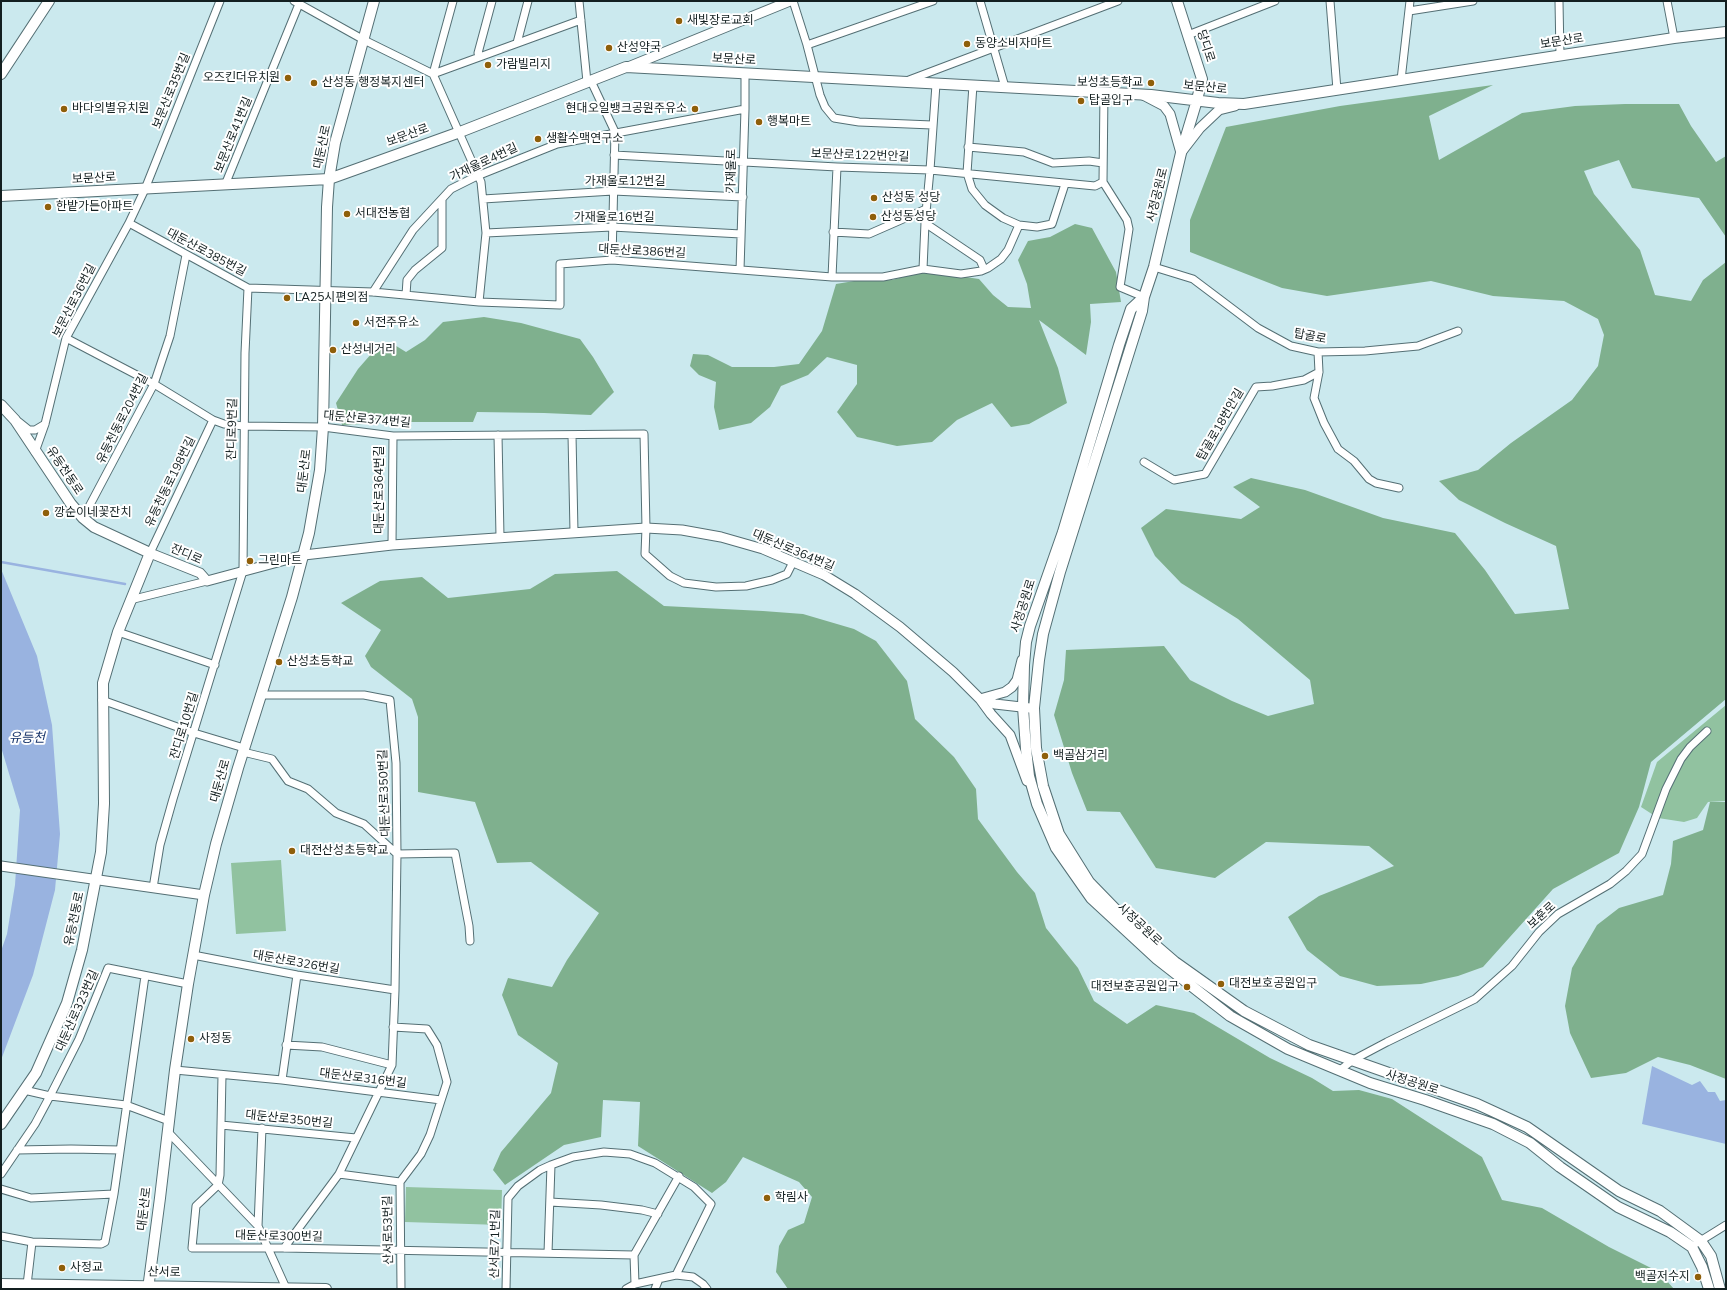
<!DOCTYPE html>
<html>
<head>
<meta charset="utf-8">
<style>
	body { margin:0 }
	#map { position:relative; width:1727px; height:1290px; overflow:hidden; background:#cbe9ee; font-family:"Nunito Sans",sans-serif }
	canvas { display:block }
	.frame { position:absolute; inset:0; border:2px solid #131f20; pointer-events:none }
</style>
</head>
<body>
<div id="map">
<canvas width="1727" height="1290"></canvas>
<div class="frame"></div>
</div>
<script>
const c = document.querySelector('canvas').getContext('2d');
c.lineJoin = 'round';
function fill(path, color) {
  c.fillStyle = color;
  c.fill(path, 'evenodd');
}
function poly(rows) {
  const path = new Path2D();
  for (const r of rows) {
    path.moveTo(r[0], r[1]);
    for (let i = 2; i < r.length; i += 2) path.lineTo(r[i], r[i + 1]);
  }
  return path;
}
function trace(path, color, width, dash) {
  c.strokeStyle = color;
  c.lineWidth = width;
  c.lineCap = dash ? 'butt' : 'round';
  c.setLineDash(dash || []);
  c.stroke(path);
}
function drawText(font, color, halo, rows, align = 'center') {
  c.font = font + ' "Nunito Sans","Noto Sans KR",sans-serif';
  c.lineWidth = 4;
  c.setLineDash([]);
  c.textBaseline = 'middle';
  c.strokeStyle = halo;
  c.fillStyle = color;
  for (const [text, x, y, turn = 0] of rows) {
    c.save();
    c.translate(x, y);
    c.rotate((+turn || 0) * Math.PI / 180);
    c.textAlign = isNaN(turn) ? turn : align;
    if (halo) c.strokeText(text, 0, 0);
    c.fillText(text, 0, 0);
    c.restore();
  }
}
const green = poly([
	[1726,705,1726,801,1708,802,1697,818,1684,822,1658,818,1641,807,1657,762],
	[281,860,286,931,236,934,231,863],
	[406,1187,502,1190,501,1225,405,1222]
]);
const forest = poly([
	[1493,85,1429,116,1439,160,1522,113,1575,106,1625,104,1679,104,1691,126,1716,162,1726,156,1726,237,1699,198,1632,188,1619,160,1584,171,1594,194,1640,250,1655,295,1691,301,1703,280,1726,262,1726,699,1651,762,1639,807,1619,853,1553,889,1483,967,1458,976,1421,984,1377,986,1340,976,1307,950,1288,917,1319,896,1394,866,1369,846,1266,842,1215,878,1156,868,1120,812,1087,811,1072,773,1054,715,1064,680,1066,650,1164,646,1190,680,1232,701,1268,716,1314,704,1310,680,1238,619,1181,583,1155,556,1141,528,1166,509,1241,519,1260,507,1233,487,1251,478,1305,490,1383,518,1455,533,1485,570,1515,614,1569,609,1556,546,1505,523,1459,500,1439,481,1478,470,1511,443,1572,400,1598,366,1604,335,1598,319,1564,301,1493,296,1431,281,1327,296,1282,288,1190,252,1190,220,1226,127,1340,106],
	[1075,224,1092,228,1116,272,1121,302,1090,304,1091,322,1086,355,1039,320,1058,368,1067,403,1029,424,1011,427,992,403,957,420,932,442,897,446,857,437,837,412,857,384,857,365,827,357,808,375,781,386,770,407,751,423,719,430,714,407,716,382,699,375,690,366,693,354,708,355,732,367,774,367,799,364,822,331,836,284,854,281,892,280,925,271,979,279,993,295,1008,307,1031,308,1027,284,1018,260,1028,241,1050,237],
	[484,317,521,323,580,339,593,357,614,392,591,415,544,413,477,412,473,422,408,422,342,425,336,403,358,369,372,353,393,344,406,352,425,340,443,322],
	[617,571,664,606,763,611,803,614,854,629,876,641,907,681,915,719,954,757,976,789,978,819,1017,872,1035,893,1046,928,1078,968,1094,1001,1127,1024,1156,1005,1194,1013,1270,1058,1312,1078,1333,1091,1359,1090,1392,1099,1482,1157,1502,1200,1542,1208,1609,1247,1659,1272,1674,1289,788,1289,776,1272,779,1246,788,1230,804,1223,812,1197,799,1182,743,1157,726,1182,712,1193,638,1146,640,1102,603,1100,601,1137,564,1145,505,1185,493,1170,501,1152,551,1093,558,1063,518,1035,502,995,508,978,552,987,567,960,599,913,531,862,497,863,475,802,418,792,418,717,412,699,371,667,365,656,381,630,341,603,380,581,422,577,448,598,530,589,555,574],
	[1710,802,1726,802,1726,1079,1690,1065,1658,1057,1626,1073,1591,1078,1570,1033,1565,1006,1572,968,1597,925,1619,908,1663,895,1671,864,1673,841,1703,830]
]);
const water = poly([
	[1,569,37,656,52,725,60,834,55,890,33,975,1,1060,1,951,7,934,15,885,20,810,1,747],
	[1652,1066,1692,1085,1700,1081,1708,1092,1715,1092,1720,1101,1726,1100,1726,1144,1642,1124]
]);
const stream = poly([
	[1,562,125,584]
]);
const minor = poly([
	[294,1,364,40,433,74,581,20],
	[453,1,433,74,481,182,486,233,479,302],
	[579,1,587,82],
	[793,1,807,45,820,95,825,107,834,118,859,122,932,125],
	[980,1,1005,87],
	[1330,1,1337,90],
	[1559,1,1560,56],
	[1667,1,1674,38],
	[1409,11,1473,1],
	[1188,35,1275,1],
	[517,43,528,1],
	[807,45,933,1],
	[479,57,478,53,492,1],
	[909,80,1118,1],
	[1401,80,1410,1],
	[591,81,615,132,612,260],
	[973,85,967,173,972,189,985,205,1003,218,1019,225,1037,227,1052,224,1065,184],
	[1104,92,1103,182,1127,220,1129,229,1120,287,1144,297],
	[968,147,1024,152,1053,163,1089,161,1103,163],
	[614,155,837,167,930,170,1095,186,1103,182],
	[225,185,299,4],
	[483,199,613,191,743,197],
	[129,223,248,288,373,292,479,302,560,305,560,264,612,260,832,277,883,277,923,269,961,274,981,271,988,268,1001,259,1008,250,1019,225],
	[925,223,980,260,984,269],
	[833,232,869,234,926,209],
	[486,233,612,227,741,234],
	[1154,267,1193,279,1258,328,1291,346,1318,352,1365,351,1418,346,1458,331],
	[923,269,925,223,930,170,936,84],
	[740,270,745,109,745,73],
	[832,277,837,167],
	[373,292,413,230,451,189,477,176,557,144,745,109],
	[406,295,407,280,415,270,442,248,442,200],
	[66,338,154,384,213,420,224,424,244,426,323,427,393,436,644,434,646,528,645,554,670,576,684,583,716,587,746,586,772,580,787,574,793,562],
	[1318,352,1319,372,1314,398,1324,423,1338,449,1354,461,1369,479,1376,483,1399,488],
	[19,422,29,430,35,430,45,424],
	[498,435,500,537],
	[572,435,574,532],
	[35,452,45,424,66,338,129,223,145,189,220,1],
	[1144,462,1174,480,1205,474,1256,387,1272,386,1304,380,1319,372],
	[83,518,154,384,170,336,186,255],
	[392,545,393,436],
	[150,553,213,420],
	[130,600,207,581],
	[118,632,215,665],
	[260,695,364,695,390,700,396,763,397,854,395,990,392,1065,339,1174,284,1248],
	[102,700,194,733,244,748],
	[243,752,272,759,288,781,308,789,336,813,364,824,397,854,455,853,469,926,470,941],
	[153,888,160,845,173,799,243,571,245,353,248,288],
	[193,955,297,975,395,990],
	[393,1027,427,1029,437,1045,447,1082,430,1135,421,1154,400,1182,401,1289],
	[286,1045,322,1047,392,1065],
	[175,1070,282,1080,441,1100],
	[1340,1070,1353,1060,1387,1042,1475,999,1512,966,1539,932,1558,914,1610,884,1626,871,1642,854,1666,789,1681,759,1690,747,1707,731],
	[222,1075,220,1175,218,1185,196,1206,192,1248,284,1248,634,1255],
	[282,1080,297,975],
	[24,1090,50,1096,126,1105,169,1121],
	[221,1125,356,1138],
	[168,1132,258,1226,286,1288],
	[17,1150,71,1149,120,1150],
	[1,1174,35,1124,50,1096,79,1039,108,968,188,984],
	[339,1174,400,1182],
	[1,1189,31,1198,114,1194],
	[550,1202,601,1205,642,1210,658,1214],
	[258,1226,262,1128],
	[1,1236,32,1242,101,1244,105,1242,114,1194,145,976],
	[1697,1243,1726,1225],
	[548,1253,551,1165],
	[634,1255,679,1176],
	[634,1255,635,1284],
	[27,1285,32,1242],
	[506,1289,508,1198,518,1186,540,1170,551,1165,573,1157,604,1152,630,1154,655,1163,694,1187,711,1204,676,1275],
	[626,1289,635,1284,676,1275,693,1277,703,1284,707,1289],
	[655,1289,659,1279]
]);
const tertiary = poly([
	[628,67,790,1],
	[1143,95,1164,106,1170,114,1181,153],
	[1183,150,1200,128,1219,110,1235,106],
	[150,553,200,573,207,581,304,555,392,545,646,528,682,530,721,537,763,549,824,575,855,594,900,627,953,672,980,699,995,704,1030,708],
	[1022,660,1017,680,1012,687,1005,692,980,699,991,714,1010,735,1027,781],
	[1,866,204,895]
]);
const secondary = poly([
	[1177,1,1202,79,1197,100,1181,153,1154,267,1144,297,1142,311,1060,572,1043,634,1039,660,1034,708,1036,748,1043,786,1059,834,1089,882,1124,918,1175,962,1244,1011,1309,1045,1477,1104,1527,1127,1619,1191,1660,1211,1701,1241,1711,1256,1720,1289],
	[1,74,49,1],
	[1,196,329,179,460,132,626,67,1151,95,1218,103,1244,104,1674,38,1726,32],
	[1144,297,1131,309,1119,345,1063,532,1030,626,1026,642,1024,665,1023,707,1026,749,1029,776,1037,804,1056,848,1091,898,1157,959,1230,1016,1288,1049,1370,1083,1425,1100,1493,1124,1530,1143,1560,1167,1618,1207,1670,1232,1692,1247,1702,1267,1709,1289],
	[1,405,15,420,71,504,83,518,94,527,150,553,118,632,103,683,104,804,101,852,82,950,67,1003,36,1073,1,1124],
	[1,1284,326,1289],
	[148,1289,160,1198,175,1070,188,984,204,895,216,844,238,768,292,597,309,533,320,470,323,427,327,207,329,179,335,143,374,1]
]);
const markers = [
	[679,21,4,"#8f5f0a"],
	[967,44,4,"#8f5f0a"],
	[609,48,4,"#8f5f0a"],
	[488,65,4,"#8f5f0a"],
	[288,78,4,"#8f5f0a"],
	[314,83,4,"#8f5f0a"],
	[1151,83,4,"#8f5f0a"],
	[1081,101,4,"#8f5f0a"],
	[64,109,4,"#8f5f0a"],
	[695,109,4,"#8f5f0a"],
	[759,122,4,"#8f5f0a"],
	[538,139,4,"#8f5f0a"],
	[874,198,4,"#8f5f0a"],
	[48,207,4,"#8f5f0a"],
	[347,214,4,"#8f5f0a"],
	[873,217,4,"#8f5f0a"],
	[287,298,4,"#8f5f0a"],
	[356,323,4,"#8f5f0a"],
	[333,350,4,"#8f5f0a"],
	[46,513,4,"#8f5f0a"],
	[250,561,4,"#8f5f0a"],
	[279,662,4,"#8f5f0a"],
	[1045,756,4,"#8f5f0a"],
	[292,851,4,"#8f5f0a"],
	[1221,984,4,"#8f5f0a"],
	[1187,987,4,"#8f5f0a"],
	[191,1039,4,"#8f5f0a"],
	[767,1198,4,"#8f5f0a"],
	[62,1268,4,"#8f5f0a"],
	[1698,1277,4,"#8f5f0a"]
];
const poiNames = [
	["새빛장로교회",687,21],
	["동양소비자마트",975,44],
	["산성약국",617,48],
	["가람빌리지",496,65],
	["오즈킨더유치원",280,78,"right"],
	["산성동 행정복지센터",322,83],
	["보성초등학교",1143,83,"right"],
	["탑골입구",1089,101],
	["바다의별유치원",72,109],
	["현대오일뱅크공원주유소",687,109,"right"],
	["행복마트",767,122],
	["생활수맥연구소",546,139],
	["산성동 성당",882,198],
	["한밭가든아파트",56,207],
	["서대전농협",355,214],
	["산성동성당",881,217],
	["LA25시편의점",295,298],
	["서전주유소",364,323],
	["산성네거리",341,350],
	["깡순이네꽃잔치",54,513],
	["그린마트",258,561],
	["산성초등학교",287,662],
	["백골삼거리",1053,756],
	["대전산성초등학교",300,851],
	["대전보호공원입구",1229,984],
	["대전보훈공원입구",1179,987,"right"],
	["사정동",199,1039],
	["학림사",775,1198],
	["사정교",70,1268],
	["백골저수지",1690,1277,"right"]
];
const streetNames = [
	["보문산로",1562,42,-9],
	["당디로",1205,46,72],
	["보문산로",734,60,3],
	["보문산로",1205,88,6],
	["보문산로35번길",172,91,-68],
	["보문산로41번길",234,135,-68],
	["보문산로",408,136,-20],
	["대둔산로",323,147,-78],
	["보문산로122번안길",860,156,2],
	["가재울로4번길",484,163,-25],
	["가재울로",732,171,-89],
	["보문산로",94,179,-3],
	["가재울로12번길",625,182],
	["사정공원로",1158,195,-76],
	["가재울로16번길",614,218],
	["대둔산로386번길",642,252,3],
	["대둔산로385번길",206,253,28],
	["보문산로36번길",75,301,-63],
	["탑골로",1310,337,11],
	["유등천동로204번길",123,419,-63],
	["대둔산로374번길",367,420,5],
	["탑골로18번안길",1221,425,-60],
	["잔디로9번길",233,429,-89],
	["유등천동로",64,471,56],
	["대둔산로",305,471,-83],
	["유등천동로198번길",171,482,-64],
	["대둔산로364번길",380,490,-90],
	["대둔산로364번길",793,551,23],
	["잔디로",186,555,23],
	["사정공원로",1024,606,-72],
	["잔디로10번길",185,726,-73],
	["대둔산로",221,781,-74],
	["대둔산로350번길",385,793,-92],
	["보훈로",1542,916,-42],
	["유등천동로",75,919,-78],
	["사정공원로",1139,925,43],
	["대둔산로326번길",296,963,10],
	["대둔산로323번길",78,1011,-66],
	["대둔산로316번길",363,1079,7],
	["사정공원로",1412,1083,18],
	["대둔산로350번길",289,1120,6],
	["대둔산로",145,1209,-83],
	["산서로53번길",389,1230,-91],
	["대둔산로300번길",279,1237,1],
	["산서로71번길",496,1244,-89],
	["산서로",164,1273,1]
];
const waterNames = [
	["유등천",27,739]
];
fill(green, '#91c2a0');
fill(forest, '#7fb08e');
fill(water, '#99b3e0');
trace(stream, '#99b3e0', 2.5);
trace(minor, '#546f74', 9);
trace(tertiary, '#546f74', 11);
trace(secondary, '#546f74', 12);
trace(minor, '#fff', 7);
trace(tertiary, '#fff', 9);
trace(secondary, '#fff', 10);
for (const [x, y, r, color] of markers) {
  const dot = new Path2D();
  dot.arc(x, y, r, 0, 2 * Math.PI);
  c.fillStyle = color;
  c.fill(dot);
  trace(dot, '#fff', 1.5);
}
drawText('12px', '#131f20', '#fff', poiNames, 'left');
drawText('12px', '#131f20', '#fff', streetNames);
drawText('italic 13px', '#18356b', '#fff', waterNames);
</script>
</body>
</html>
